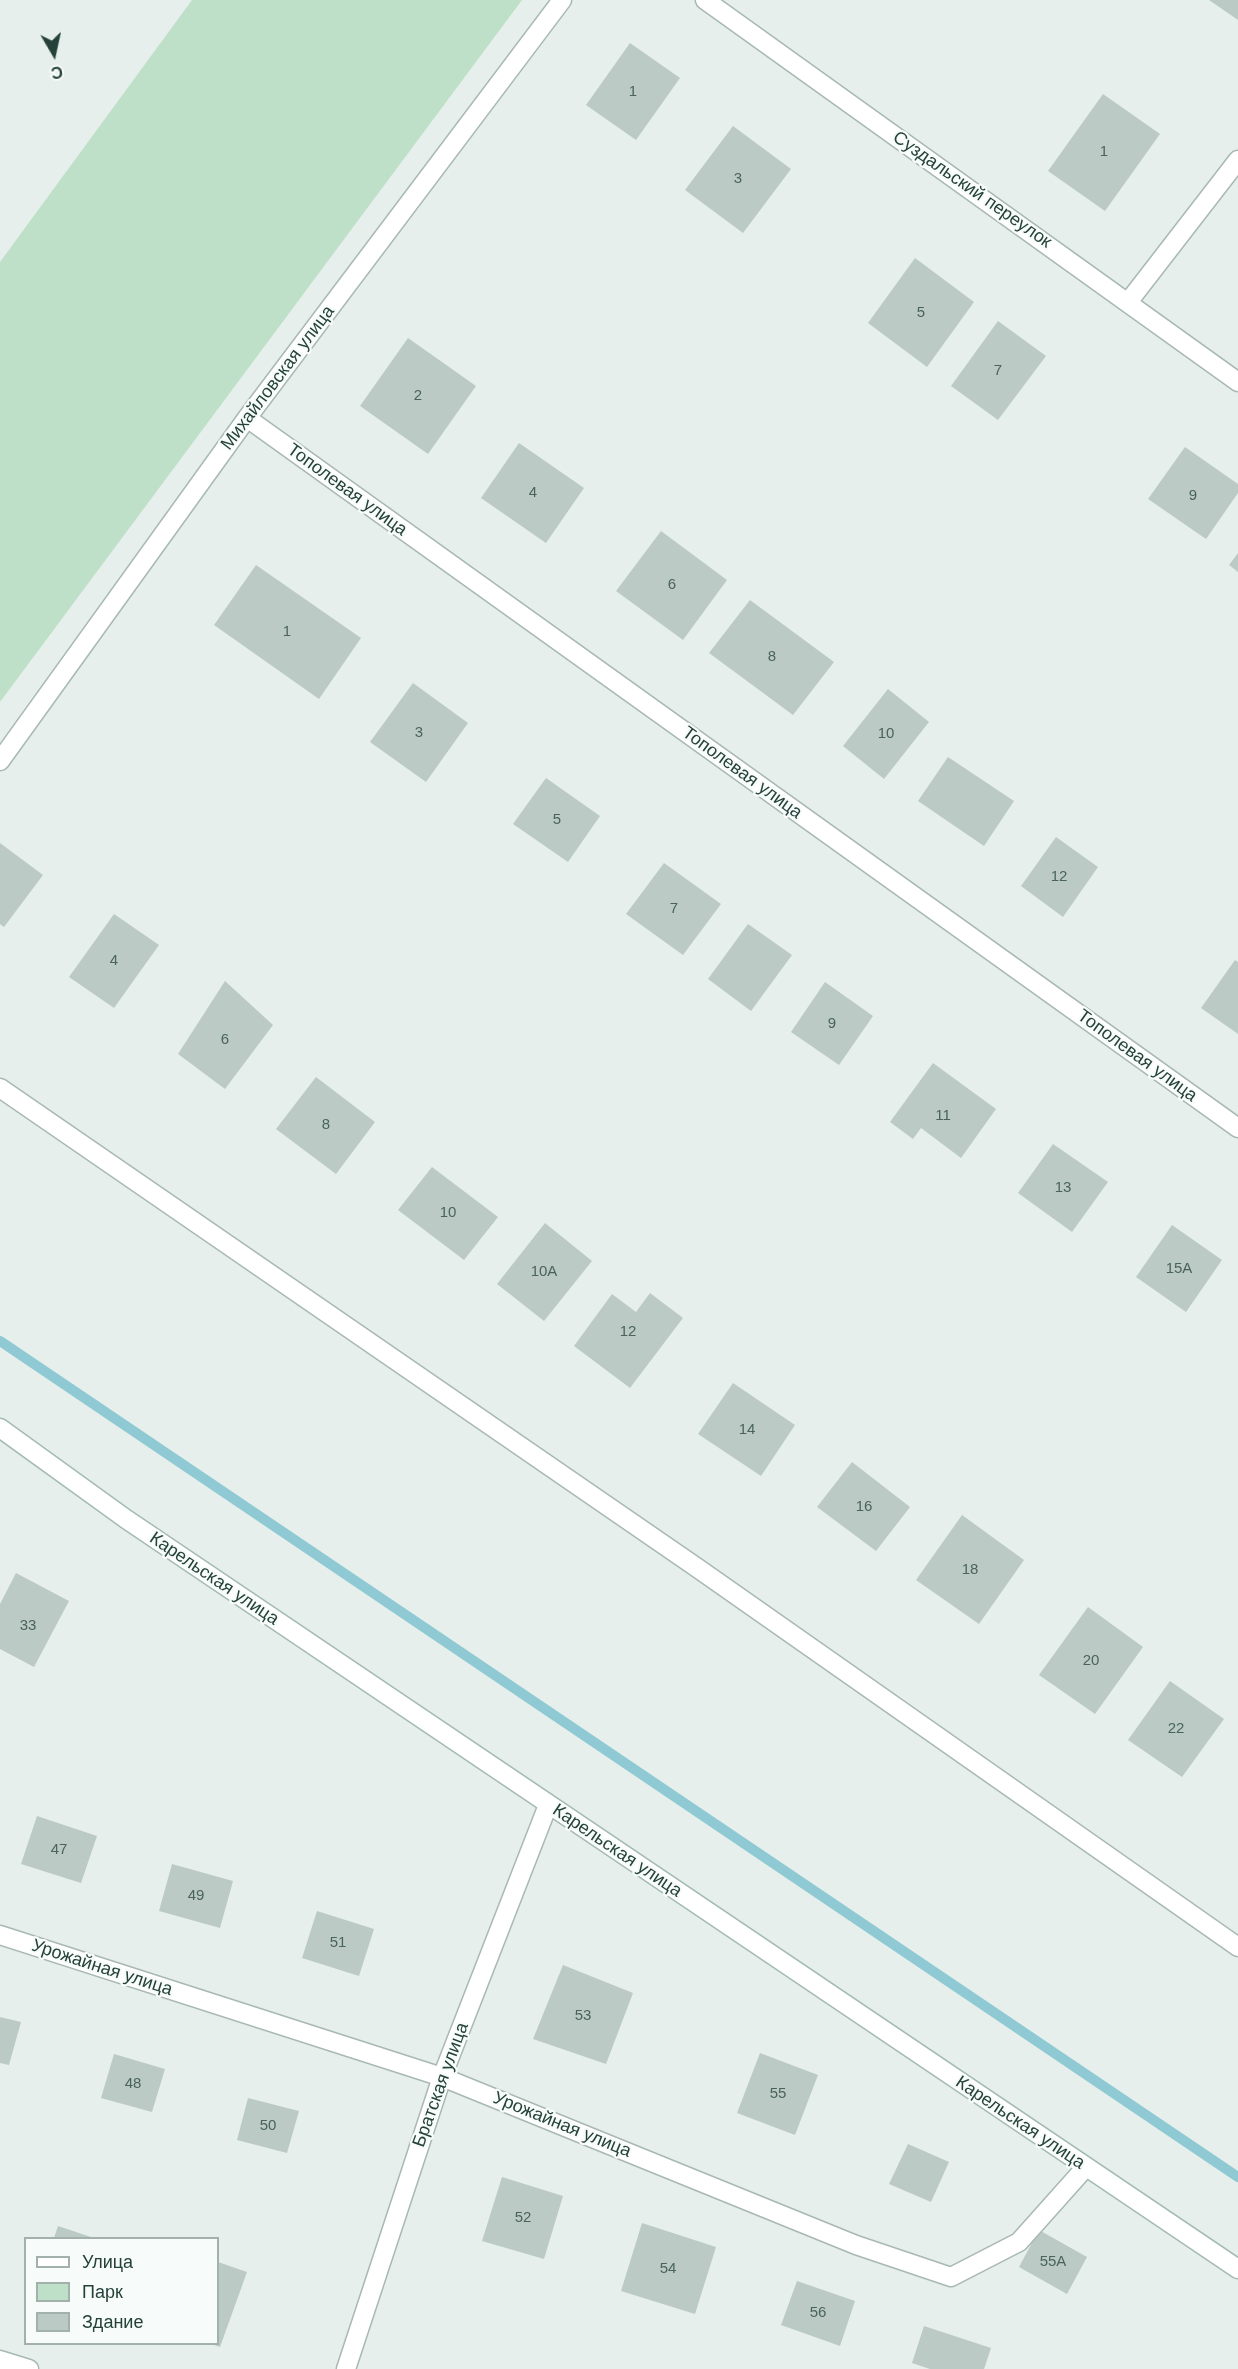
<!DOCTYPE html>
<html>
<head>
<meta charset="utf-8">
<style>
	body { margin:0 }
	#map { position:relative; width:1238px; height:2369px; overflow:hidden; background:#e6efeb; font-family:Helvetica,sans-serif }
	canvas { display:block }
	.legend { position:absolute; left:24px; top:2237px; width:195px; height:108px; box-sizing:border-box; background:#f7fbf9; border:2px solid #a3b1ad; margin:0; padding:8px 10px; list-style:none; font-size:18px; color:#24423a }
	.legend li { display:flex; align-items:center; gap:12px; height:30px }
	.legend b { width:30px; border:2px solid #a3b1ad }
	.north { position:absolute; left:24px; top:24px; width:60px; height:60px; -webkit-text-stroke:4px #f7fbf9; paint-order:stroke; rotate:171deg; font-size:16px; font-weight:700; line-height:24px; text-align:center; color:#24423a }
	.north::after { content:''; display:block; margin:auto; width:21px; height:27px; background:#24423a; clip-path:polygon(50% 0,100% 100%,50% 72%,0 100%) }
</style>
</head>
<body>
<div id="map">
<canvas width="1238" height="2369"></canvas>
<ul class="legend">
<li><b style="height:8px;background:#fff"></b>Улица</li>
<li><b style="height:16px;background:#bfe0c8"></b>Парк</li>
<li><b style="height:16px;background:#bbcac4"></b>Здание</li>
</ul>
<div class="north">С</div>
</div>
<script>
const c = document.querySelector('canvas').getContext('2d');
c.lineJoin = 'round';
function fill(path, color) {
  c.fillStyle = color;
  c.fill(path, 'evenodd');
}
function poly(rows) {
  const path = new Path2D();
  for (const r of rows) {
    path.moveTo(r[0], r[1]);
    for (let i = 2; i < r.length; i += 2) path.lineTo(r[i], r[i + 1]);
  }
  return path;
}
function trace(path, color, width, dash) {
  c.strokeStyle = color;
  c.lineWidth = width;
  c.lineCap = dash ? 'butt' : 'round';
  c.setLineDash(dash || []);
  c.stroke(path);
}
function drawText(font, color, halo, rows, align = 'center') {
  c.font = font + ' Helvetica,sans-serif';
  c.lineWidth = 4.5;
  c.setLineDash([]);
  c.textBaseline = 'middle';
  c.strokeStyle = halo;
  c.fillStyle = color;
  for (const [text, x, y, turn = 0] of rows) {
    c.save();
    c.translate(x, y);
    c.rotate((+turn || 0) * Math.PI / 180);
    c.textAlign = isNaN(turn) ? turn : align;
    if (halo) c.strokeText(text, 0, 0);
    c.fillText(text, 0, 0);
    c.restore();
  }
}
const green = poly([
	[192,0,522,0,0,702,0,262]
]);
const stream = poly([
	[0,1341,1238,2177]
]);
const building = poly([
	[1209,0,1238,0,1238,20],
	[630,43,680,78,636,140,586,105],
	[1103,94,1160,134,1105,211,1048,171],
	[733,126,791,169,743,233,685,190],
	[915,258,974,302,927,367,868,323],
	[998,321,1046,356,998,420,951,386],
	[408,338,476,386,428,454,360,406],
	[519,443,584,488,546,543,481,498],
	[1185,447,1238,484,1238,493,1206,539,1148,499],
	[661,531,727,580,683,640,616,591],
	[1238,553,1238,572,1229,565],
	[256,565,361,638,319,699,214,625],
	[750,600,834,662,793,715,709,653],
	[413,683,468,723,426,782,370,742],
	[888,689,929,722,884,779,843,746],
	[948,757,1014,801,984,846,918,801],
	[546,778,600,816,568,862,513,824],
	[1056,837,1098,867,1063,917,1021,886],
	[0,843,43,875,4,927,0,924],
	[664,863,721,904,683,955,626,914],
	[114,914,159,945,114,1008,69,977],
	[748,924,792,955,751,1011,708,979],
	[1235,960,1238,962,1238,1034,1201,1008],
	[225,981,273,1025,225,1089,178,1054],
	[825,982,873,1016,839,1065,791,1032],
	[933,1063,996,1109,961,1158,921,1128,913,1139,890,1122],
	[316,1077,375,1122,336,1174,276,1129],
	[1053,1144,1108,1182,1072,1232,1018,1193],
	[432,1167,498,1217,464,1260,398,1210],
	[545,1223,592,1261,544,1321,497,1284],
	[1172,1225,1222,1260,1186,1312,1136,1277],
	[650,1293,683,1318,630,1388,574,1346,612,1294,636,1312],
	[733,1383,795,1425,761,1476,698,1434],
	[852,1462,910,1507,876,1551,817,1507],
	[962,1515,1024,1560,979,1624,916,1580],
	[16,1573,69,1601,34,1667,0,1649,0,1604],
	[1088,1607,1143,1647,1095,1714,1039,1675],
	[1170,1681,1224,1719,1182,1777,1128,1740],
	[37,1816,97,1836,81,1883,21,1864],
	[172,1864,233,1881,220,1928,159,1911],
	[317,1911,374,1929,359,1976,302,1958],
	[563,1965,633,1993,606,2064,533,2039],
	[0,2017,21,2022,9,2065,0,2063],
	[760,2053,818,2075,795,2135,737,2113],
	[114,2054,165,2069,152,2112,101,2098],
	[248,2098,299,2111,287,2153,237,2140],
	[908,2144,949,2162,931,2202,889,2184],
	[502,2177,563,2196,544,2259,482,2241],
	[642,2223,716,2247,695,2314,621,2291],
	[58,2226,94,2238,54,2238],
	[1039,2230,1087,2257,1067,2294,1019,2267],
	[218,2262,247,2272,220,2347,211,2344,218,2344],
	[797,2281,855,2301,840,2346,781,2325],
	[924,2326,991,2348,984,2369,930,2369,912,2363]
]);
const minor = poly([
	[705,0,1238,382],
	[1129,301,1238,160],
	[247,418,1238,1128],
	[0,761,247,418,562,0],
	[0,1088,696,1567,1238,1947],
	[0,1935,442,2077,856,2245,951,2277,1019,2242,1085,2168],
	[0,2360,29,2369],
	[346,2369,442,2077,548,1805]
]);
const secondary = poly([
	[0,1428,126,1519,1238,2269]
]);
const numberNames = [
	["1",633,92],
	["1",1104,152],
	["3",738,179],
	["5",921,313],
	["7",998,371],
	["2",418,396],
	["4",533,493],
	["9",1193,496],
	["6",672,585],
	["1",287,632],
	["8",772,657],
	["3",419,733],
	["10",886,734],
	["5",557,820],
	["12",1059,877],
	["7",674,909],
	["4",114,961],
	["9",832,1024],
	["6",225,1040],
	["11",943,1116],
	["8",326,1125],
	["13",1063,1188],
	["10",448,1213],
	["15А",1179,1269],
	["10А",544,1272],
	["12",628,1332],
	["14",747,1430],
	["16",864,1507],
	["18",970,1570],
	["33",28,1626],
	["20",1091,1661],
	["22",1176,1729],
	["47",59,1850],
	["49",196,1896],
	["51",338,1943],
	["53",583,2016],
	["48",133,2084],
	["55",778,2094],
	["50",268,2126],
	["52",523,2218],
	["55А",1053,2262],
	["54",668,2269],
	["56",818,2313]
];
const streetNames = [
	["Суздальский переулок",972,190,35],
	["Михайловская улица",278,378,-53],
	["Тополевая улица",347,490,36],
	["Тополевая улица",742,773,36],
	["Тополевая улица",1137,1056,36],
	["Карельская улица",214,1579,34],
	["Карельская улица",617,1851,34],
	["Урожайная улица",102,1968,18],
	["Братская улица",441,2085,-70],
	["Карельская улица",1020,2123,34],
	["Урожайная улица",562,2125,22]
];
fill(green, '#bfe0c8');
trace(stream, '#8ec9d4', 10);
fill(building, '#bbcac4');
trace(minor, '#a8b8b2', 21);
trace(secondary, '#a4bbb3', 21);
trace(minor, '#fff', 18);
trace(secondary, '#fff', 18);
drawText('15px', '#4a645c', null, numberNames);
drawText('18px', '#24423a', '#f7fbf9', streetNames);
</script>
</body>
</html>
